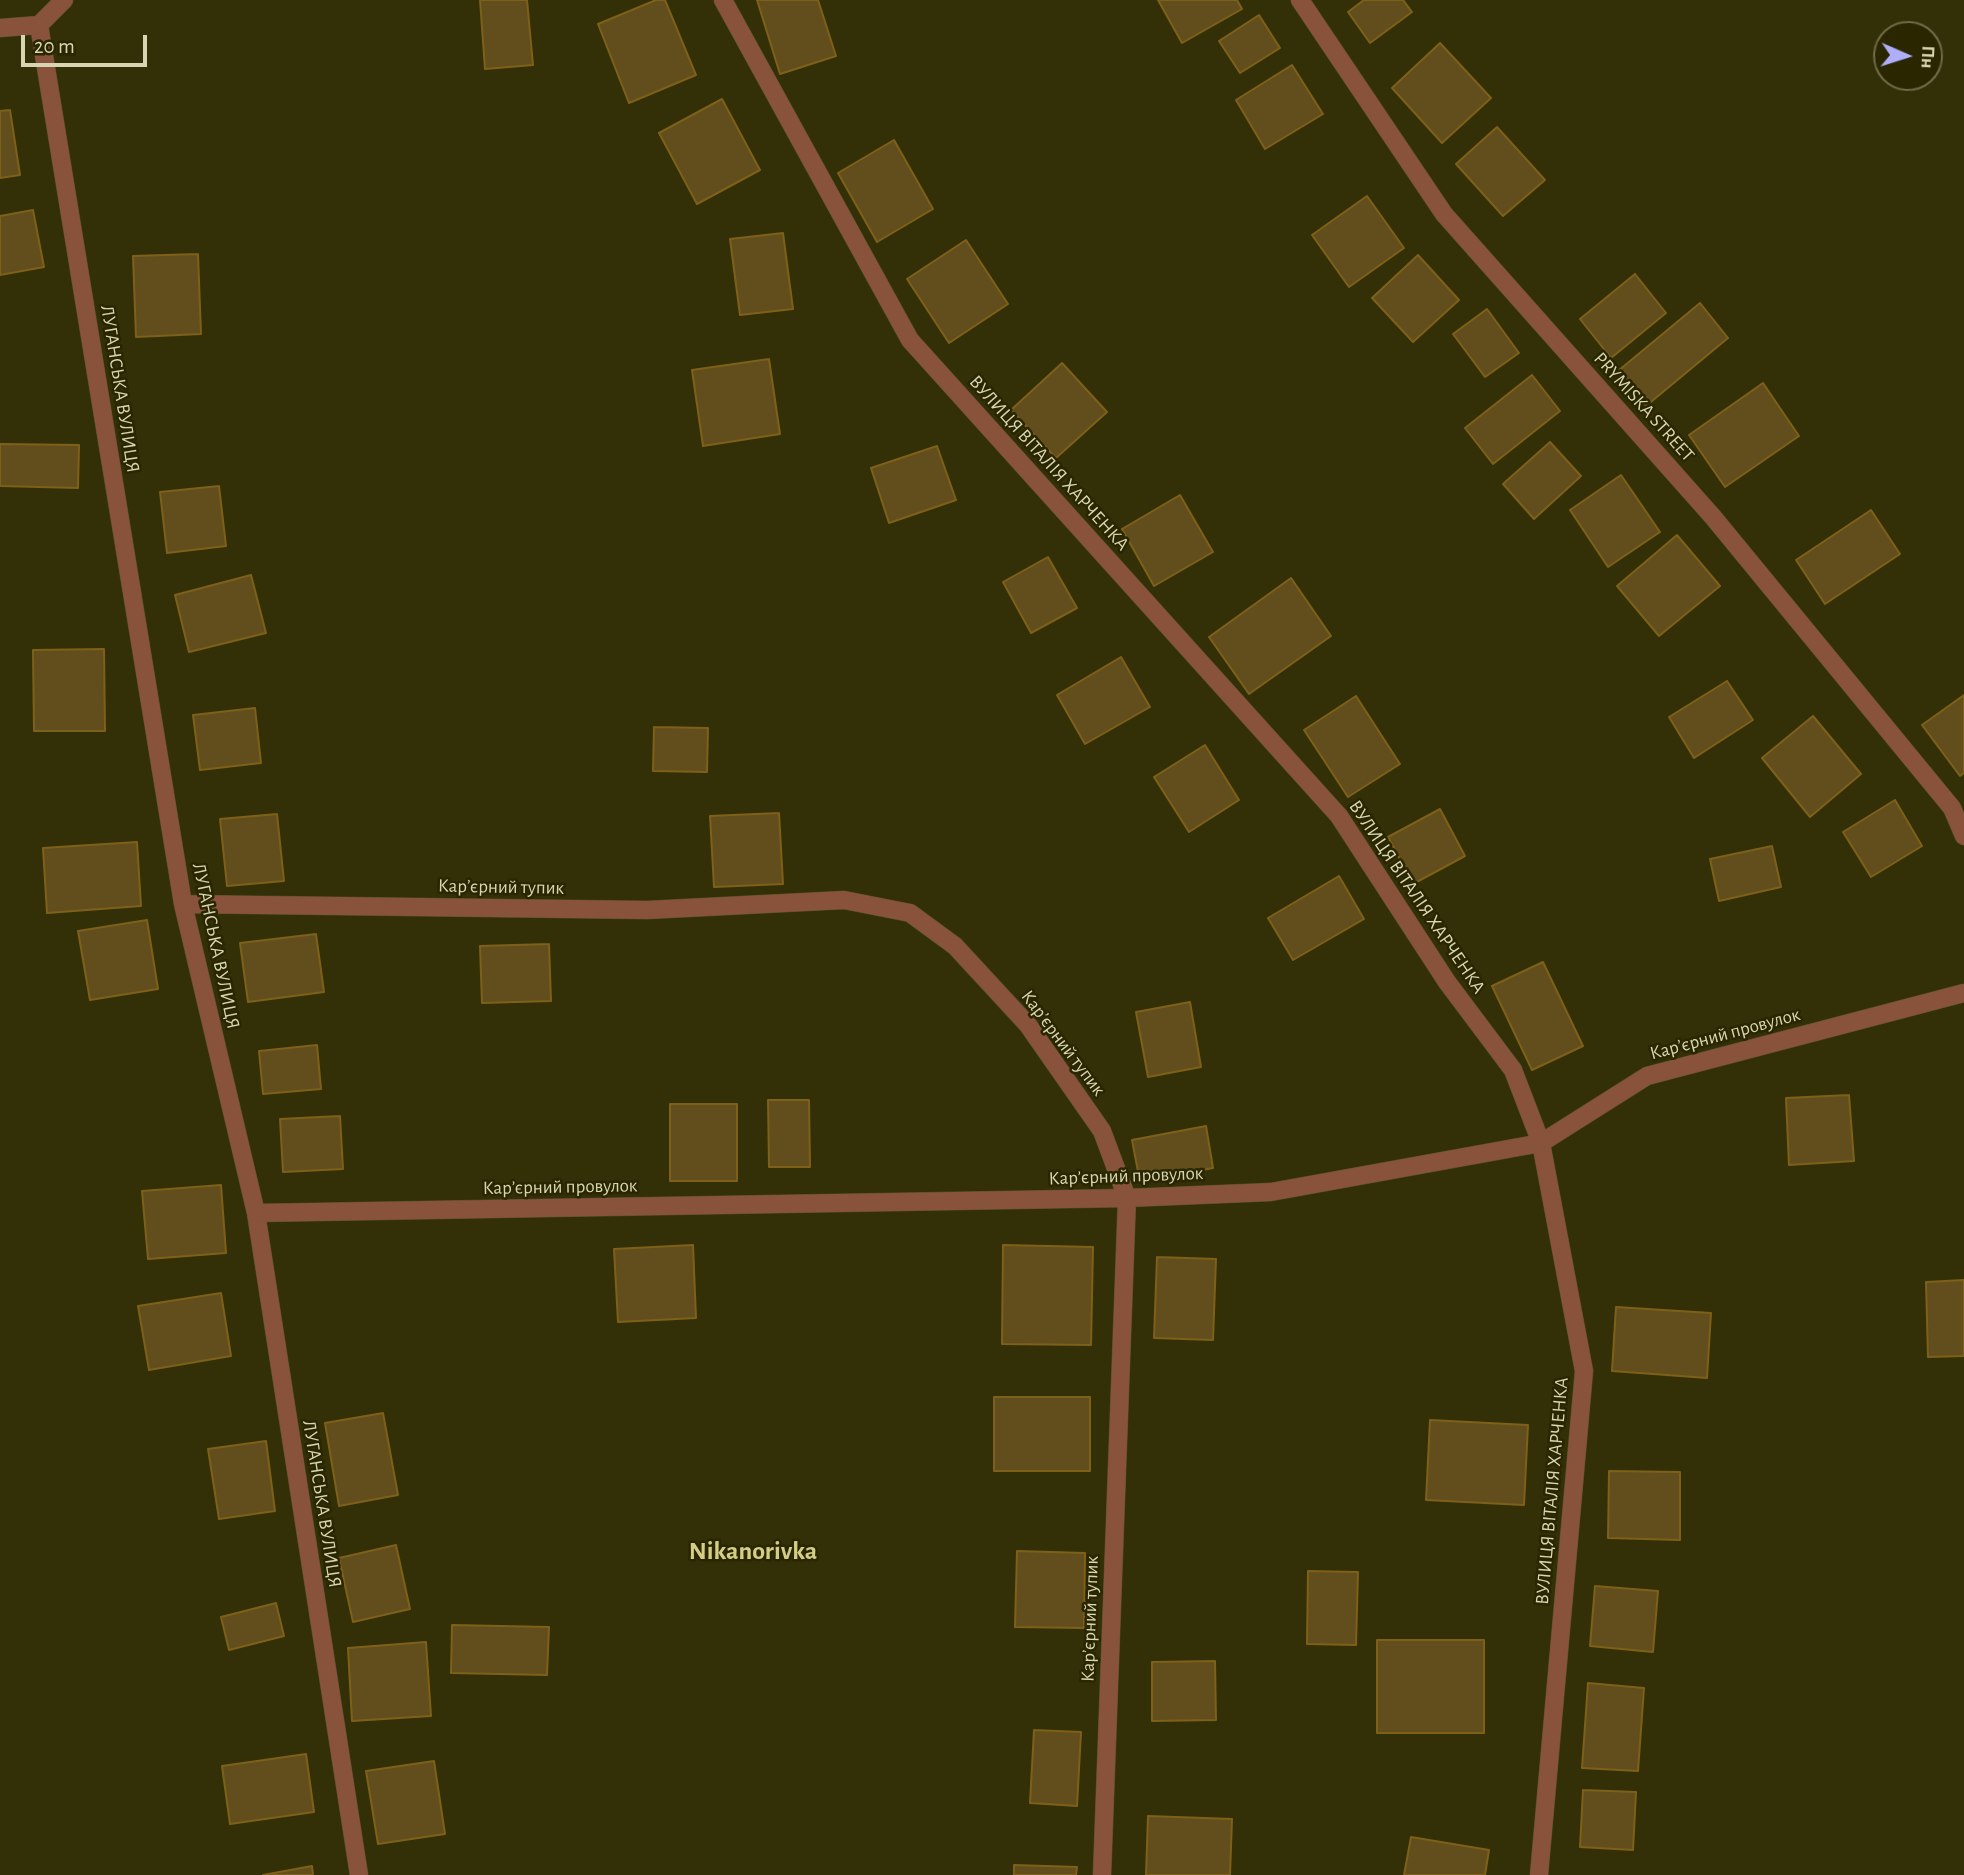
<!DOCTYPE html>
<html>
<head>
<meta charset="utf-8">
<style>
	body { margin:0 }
	#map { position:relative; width:1964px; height:1875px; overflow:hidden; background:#333008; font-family:"Alegreya Sans",sans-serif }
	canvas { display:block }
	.north { position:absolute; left:1873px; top:21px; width:70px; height:70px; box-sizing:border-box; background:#292600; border:2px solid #6f6c47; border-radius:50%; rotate:93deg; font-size:19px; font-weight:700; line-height:28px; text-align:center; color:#d7d5b2 }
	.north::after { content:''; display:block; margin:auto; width:24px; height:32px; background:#afaefa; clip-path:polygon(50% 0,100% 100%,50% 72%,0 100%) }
	.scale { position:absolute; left:21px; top:35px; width:126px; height:32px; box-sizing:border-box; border:4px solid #d7d5b2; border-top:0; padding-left:9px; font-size:21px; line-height:24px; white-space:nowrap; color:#d7d5b2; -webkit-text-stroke:5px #292600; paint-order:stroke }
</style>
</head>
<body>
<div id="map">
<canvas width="1964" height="1875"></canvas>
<div class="north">Пн</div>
<div class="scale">20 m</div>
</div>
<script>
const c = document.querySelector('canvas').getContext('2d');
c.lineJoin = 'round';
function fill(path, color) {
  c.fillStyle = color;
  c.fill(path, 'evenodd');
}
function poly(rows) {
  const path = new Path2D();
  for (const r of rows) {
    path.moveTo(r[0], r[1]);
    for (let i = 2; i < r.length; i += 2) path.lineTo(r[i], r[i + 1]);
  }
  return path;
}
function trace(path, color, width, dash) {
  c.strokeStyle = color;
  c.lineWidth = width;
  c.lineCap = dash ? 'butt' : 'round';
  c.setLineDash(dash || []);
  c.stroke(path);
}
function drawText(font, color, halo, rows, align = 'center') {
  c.font = font + ' "Alegreya Sans",sans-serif';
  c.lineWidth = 5;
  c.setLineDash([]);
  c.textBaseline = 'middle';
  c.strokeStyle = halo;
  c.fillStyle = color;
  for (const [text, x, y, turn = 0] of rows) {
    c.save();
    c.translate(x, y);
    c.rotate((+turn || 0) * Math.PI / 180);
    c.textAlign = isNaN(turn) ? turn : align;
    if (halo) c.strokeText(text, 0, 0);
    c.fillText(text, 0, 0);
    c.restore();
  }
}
const building = poly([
	[480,0,527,0,533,65,485,69,480,0],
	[656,0,665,0,696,75,629,103,598,24,656,0],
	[757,0,818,0,836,56,780,74,757,0],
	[1158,0,1237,0,1242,9,1182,43,1158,0],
	[1364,0,1403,0,1412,12,1370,43,1348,12,1364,0],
	[1259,15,1280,48,1240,73,1219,41,1259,15],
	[1440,43,1491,98,1442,143,1392,88,1440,43],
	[1292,65,1323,114,1265,149,1236,100,1292,65],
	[722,99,760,170,697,204,659,133,722,99],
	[10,110,20,175,0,178,0,111,10,110],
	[1497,127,1545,180,1503,216,1456,164,1497,127],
	[894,140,933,209,877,242,838,173,894,140],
	[1367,196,1404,248,1349,287,1312,235,1367,196],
	[33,210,44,267,0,275,0,216,33,210],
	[783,233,793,309,740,315,730,239,783,233],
	[966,240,1008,304,949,343,907,279,966,240],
	[198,254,201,334,136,337,133,256,198,254],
	[1418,255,1459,300,1413,342,1372,298,1418,255],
	[1635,274,1666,313,1611,358,1580,319,1635,274],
	[1700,303,1728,338,1646,406,1618,371,1700,303],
	[1487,309,1519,353,1485,377,1453,334,1487,309],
	[769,359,780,434,703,446,692,370,769,359],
	[1062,363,1107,412,1056,458,1011,410,1062,363],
	[1532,375,1560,411,1493,464,1465,428,1532,375],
	[1763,383,1799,436,1725,487,1689,435,1763,383],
	[1550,442,1581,476,1534,519,1503,484,1550,442],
	[0,444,79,445,78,488,0,486,0,444],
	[937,446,956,500,889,523,871,468,937,446],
	[1621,475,1660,532,1608,567,1570,510,1621,475],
	[219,486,226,546,167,553,160,492,219,486],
	[1180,495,1213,552,1154,586,1122,529,1180,495],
	[1871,510,1900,554,1825,604,1796,560,1871,510],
	[1677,535,1720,586,1659,636,1617,586,1677,535],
	[1048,557,1077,608,1031,633,1003,582,1048,557],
	[251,575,266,633,189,652,175,595,251,575],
	[1291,578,1331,636,1249,694,1209,637,1291,578],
	[104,649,105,731,34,731,33,650,104,649],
	[1121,657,1150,707,1085,744,1057,695,1121,657],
	[1727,681,1753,720,1694,758,1669,717,1727,681],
	[1964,695,1964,773,1960,776,1922,725,1964,695],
	[1356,696,1400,764,1348,797,1304,730,1356,696],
	[255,708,261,763,200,770,193,715,255,708],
	[1813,716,1861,774,1810,817,1762,758,1813,716],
	[654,727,708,728,707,772,653,771,654,727],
	[1205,745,1239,800,1189,832,1154,777,1205,745],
	[1895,800,1922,846,1871,877,1843,832,1895,800],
	[1440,809,1465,856,1413,884,1388,837,1440,809],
	[779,813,783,884,714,887,710,816,779,813],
	[277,814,284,881,227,886,220,819,277,814],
	[137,842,141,906,47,913,43,848,137,842],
	[1772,846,1781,887,1719,901,1710,859,1772,846],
	[1339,876,1364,919,1293,960,1268,918,1339,876],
	[147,920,158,989,90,1000,78,931,147,920],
	[316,934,324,992,248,1002,240,943,316,934],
	[549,944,551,1001,482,1003,480,946,549,944],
	[1543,962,1583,1046,1532,1070,1492,986,1543,962],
	[1190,1002,1201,1067,1148,1077,1136,1012,1190,1002],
	[317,1045,321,1089,263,1094,259,1051,317,1045],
	[1849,1095,1854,1161,1789,1165,1786,1098,1849,1095],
	[768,1100,809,1100,810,1167,769,1167,768,1100],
	[670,1104,737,1104,737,1181,670,1181,670,1104],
	[340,1116,343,1169,283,1172,280,1119,340,1116],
	[1206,1126,1213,1168,1140,1182,1132,1140,1206,1126],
	[221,1185,226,1253,148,1259,142,1191,221,1185],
	[693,1245,696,1318,618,1322,614,1249,693,1245],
	[1003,1245,1093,1247,1091,1345,1002,1344,1003,1245],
	[1157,1257,1216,1259,1213,1340,1154,1338,1157,1257],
	[1964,1280,1964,1356,1928,1357,1926,1282,1964,1280],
	[221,1293,231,1356,149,1370,138,1306,221,1293],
	[1616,1307,1711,1313,1707,1378,1612,1371,1616,1307],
	[994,1397,1090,1397,1090,1471,994,1471,994,1397],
	[383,1413,398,1495,339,1506,325,1423,383,1413],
	[1430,1420,1528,1425,1524,1505,1426,1500,1430,1420],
	[266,1441,275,1511,219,1519,208,1449,266,1441],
	[1609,1471,1680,1472,1680,1540,1608,1538,1609,1471],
	[396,1545,410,1609,353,1622,339,1558,396,1545],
	[1017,1551,1085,1553,1084,1628,1015,1627,1017,1551],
	[1308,1571,1358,1572,1356,1645,1307,1644,1308,1571],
	[1595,1586,1658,1591,1653,1652,1590,1646,1595,1586],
	[276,1603,284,1636,229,1650,221,1617,276,1603],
	[452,1625,549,1627,547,1675,451,1673,452,1625],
	[1377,1640,1484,1640,1484,1733,1377,1733,1377,1640],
	[426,1642,431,1716,352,1721,348,1648,426,1642],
	[1215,1661,1216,1720,1152,1721,1152,1662,1215,1661],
	[1588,1683,1644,1688,1638,1771,1582,1768,1588,1683],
	[1034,1730,1081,1732,1077,1806,1030,1803,1034,1730],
	[306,1754,314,1812,230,1824,222,1766,306,1754],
	[434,1761,445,1834,378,1844,366,1771,434,1761],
	[1583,1790,1636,1792,1633,1850,1580,1847,1583,1790],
	[1148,1816,1232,1819,1230,1875,1146,1875,1148,1816],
	[1411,1837,1489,1850,1485,1875,1404,1875,1411,1837],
	[1014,1865,1077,1867,1076,1875,1014,1875,1014,1865],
	[312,1866,313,1875,263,1875,312,1866]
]);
const minor = poly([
	[723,0,910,340,1339,816,1447,982,1513,1070,1541,1143,1584,1371,1539,1875],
	[1300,0,1444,214,1713,517,1952,808,1964,836],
	[39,25,183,904,256,1213,359,1875],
	[0,28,39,25,64,0],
	[183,904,647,910,844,900,910,913,955,946,1028,1025,1102,1131,1127,1198,1102,1875],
	[256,1213,1127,1198,1271,1192,1541,1143,1647,1076,1964,993]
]);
const streetNames = [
	["ЛУГАНСЬКА ВУЛИЦЯ",120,389,81],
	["PRYMISKA STREET",1644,407,48],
	["ВУЛИЦЯ ВІТАЛІЯ ХАРЧЕНКА",1049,463,48],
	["Карʼєрний тупик",501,887,1],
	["ВУЛИЦЯ ВІТАЛІЯ ХАРЧЕНКА",1417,897,56],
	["ЛУГАНСЬКА ВУЛИЦЯ",216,946,78],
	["Карʼєрний провулок",1725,1034,-15],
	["Карʼєрний тупик",1063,1043,53],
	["Карʼєрний провулок",1126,1176,-2],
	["Карʼєрний провулок",560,1187,-1],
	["ВУЛИЦЯ ВІТАЛІЯ ХАРЧЕНКА",1552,1491,-85],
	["ЛУГАНСЬКА ВУЛИЦЯ",322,1504,81],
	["Карʼєрний тупик",1090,1619,-88]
];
const districtNames = [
	["Nikanorivka",753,1551]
];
fill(building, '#624d1c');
trace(building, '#7e6018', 2);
trace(minor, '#514e27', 19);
trace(minor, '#88523b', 18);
drawText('19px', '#d7d5b2', '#292600', streetNames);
drawText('bold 26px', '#d3cd85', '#292600', districtNames);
</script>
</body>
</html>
